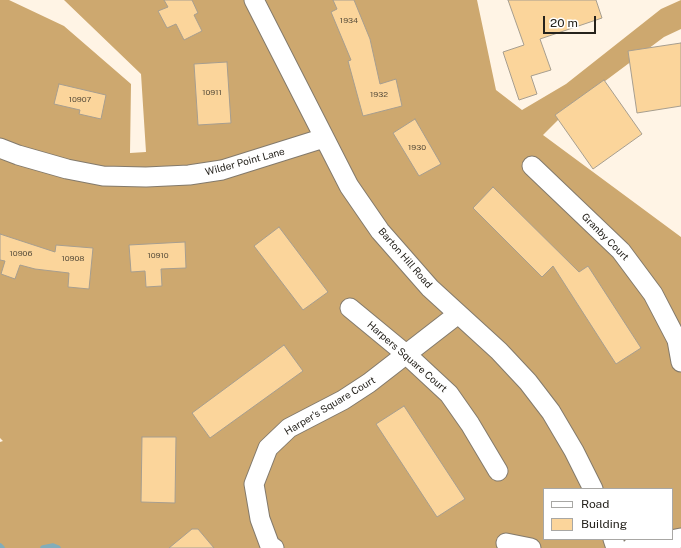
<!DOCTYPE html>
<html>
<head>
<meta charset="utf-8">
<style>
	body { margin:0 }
	#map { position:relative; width:681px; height:548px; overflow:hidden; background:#fff4e5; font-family:"Public Sans",sans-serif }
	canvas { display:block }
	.legend { position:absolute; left:543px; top:488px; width:130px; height:52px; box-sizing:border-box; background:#fff; border:1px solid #a8a7a4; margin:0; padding:5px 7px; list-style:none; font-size:12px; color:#25221c }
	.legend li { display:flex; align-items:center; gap:8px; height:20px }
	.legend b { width:20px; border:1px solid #a8a7a4 }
	.scale { position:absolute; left:543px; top:16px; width:53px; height:18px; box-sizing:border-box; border:2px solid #25221c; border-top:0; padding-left:5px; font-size:12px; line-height:14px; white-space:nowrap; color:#25221c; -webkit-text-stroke:3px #fff; paint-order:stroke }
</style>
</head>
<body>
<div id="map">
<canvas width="681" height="548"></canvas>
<ul class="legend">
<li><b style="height:5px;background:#fff"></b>Road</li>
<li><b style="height:11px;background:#fbd59b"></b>Building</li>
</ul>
<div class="scale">20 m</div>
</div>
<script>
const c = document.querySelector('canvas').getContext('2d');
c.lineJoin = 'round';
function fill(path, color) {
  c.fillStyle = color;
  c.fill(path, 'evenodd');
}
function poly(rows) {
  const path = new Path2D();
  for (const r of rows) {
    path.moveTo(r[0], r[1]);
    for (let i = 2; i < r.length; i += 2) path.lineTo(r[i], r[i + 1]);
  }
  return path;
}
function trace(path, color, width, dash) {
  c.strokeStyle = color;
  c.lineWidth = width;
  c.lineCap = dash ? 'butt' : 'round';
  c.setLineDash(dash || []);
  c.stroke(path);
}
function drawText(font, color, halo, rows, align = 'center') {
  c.font = font + ' "Public Sans",sans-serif';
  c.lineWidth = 3;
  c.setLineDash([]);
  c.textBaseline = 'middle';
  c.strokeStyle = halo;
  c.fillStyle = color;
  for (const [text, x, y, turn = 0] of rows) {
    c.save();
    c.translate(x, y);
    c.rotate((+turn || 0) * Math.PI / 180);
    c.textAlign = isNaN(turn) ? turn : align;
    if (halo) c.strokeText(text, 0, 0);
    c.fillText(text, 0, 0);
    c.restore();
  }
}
const forest = poly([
	[0,0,9,0,64,26,131,84,130,153,146,152,141,74,64,0,477,0,496,90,522,110,566,84,661,9,681,0,681,29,664,37,573,105,543,135,681,237,681,548,0,548,0,442,3,441,0,438],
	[544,489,672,489,672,539,544,539]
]);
const stream = poly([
	[0,546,2,548],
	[43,548,53,546,58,548]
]);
const building = poly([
	[164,0,192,0,198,13,194,15,202,31,184,40,176,24,167,28,158,11,168,7,164,0],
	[333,0,354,0,370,39,380,84,396,79,402,106,363,116,348,61,351,60,331,12,337,9,333,0],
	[508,0,596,0,602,18,540,39,551,70,531,76,537,94,519,100,503,52,524,45,508,0],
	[681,43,681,106,637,113,628,51,681,43],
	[227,62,231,123,198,125,194,64,227,62],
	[604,80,642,134,593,169,555,115,604,80],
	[59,84,106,95,101,119,79,114,80,110,54,104,59,84],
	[415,119,441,164,419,176,393,133,415,119],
	[493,187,579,272,588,266,641,348,616,364,553,266,542,277,473,208,493,187],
	[279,227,328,292,303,310,254,246,279,227],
	[0,234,55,252,56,245,93,248,89,289,68,287,69,273,35,269,20,265,15,279,1,274,5,261,0,260,0,234],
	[185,242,186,268,161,269,162,286,146,287,145,271,131,272,129,245,185,242],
	[284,345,303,371,210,438,192,413,284,345],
	[404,406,465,499,437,517,376,424,404,406],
	[142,437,176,437,175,503,141,502,142,437],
	[192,529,198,529,214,548,169,548,192,529]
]);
const street = poly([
	[254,0,349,186,380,231,430,288,499,351,528,382,551,412,574,451,593,489],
	[0,148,18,155,67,169,103,176,146,177,189,175,222,170,324,138],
	[532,166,621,251,653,294,677,340,681,362],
	[350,308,407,355,449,394,470,424,498,471],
	[613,539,616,548],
	[506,543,531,548],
	[274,548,270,546,260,519,254,484,268,448,289,428,343,400,369,383,458,314],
	[631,548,681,538]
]);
const numberNames = [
	["1934",349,21],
	["10911",212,93],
	["1932",379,95],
	["10907",80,100],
	["1930",417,148],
	["10906",21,254],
	["10910",158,256],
	["10908",73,259]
];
const streetNames = [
	["Wilder Point Lane",245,162,-15],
	["Granby Court",605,237,45],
	["Barton Hill Road",405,258,49],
	["Harpers Square Court",407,357,41],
	["Harper's Square Court",330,406,-31]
];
fill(forest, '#cda86f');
trace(stream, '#82adba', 5.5);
fill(building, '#fbd59b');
trace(building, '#a79e8f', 1);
trace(street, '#837a6c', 21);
trace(street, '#fff', 19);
drawText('8px', '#5a4f3c', null, numberNames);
drawText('10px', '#25221c', '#fff', streetNames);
</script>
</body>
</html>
